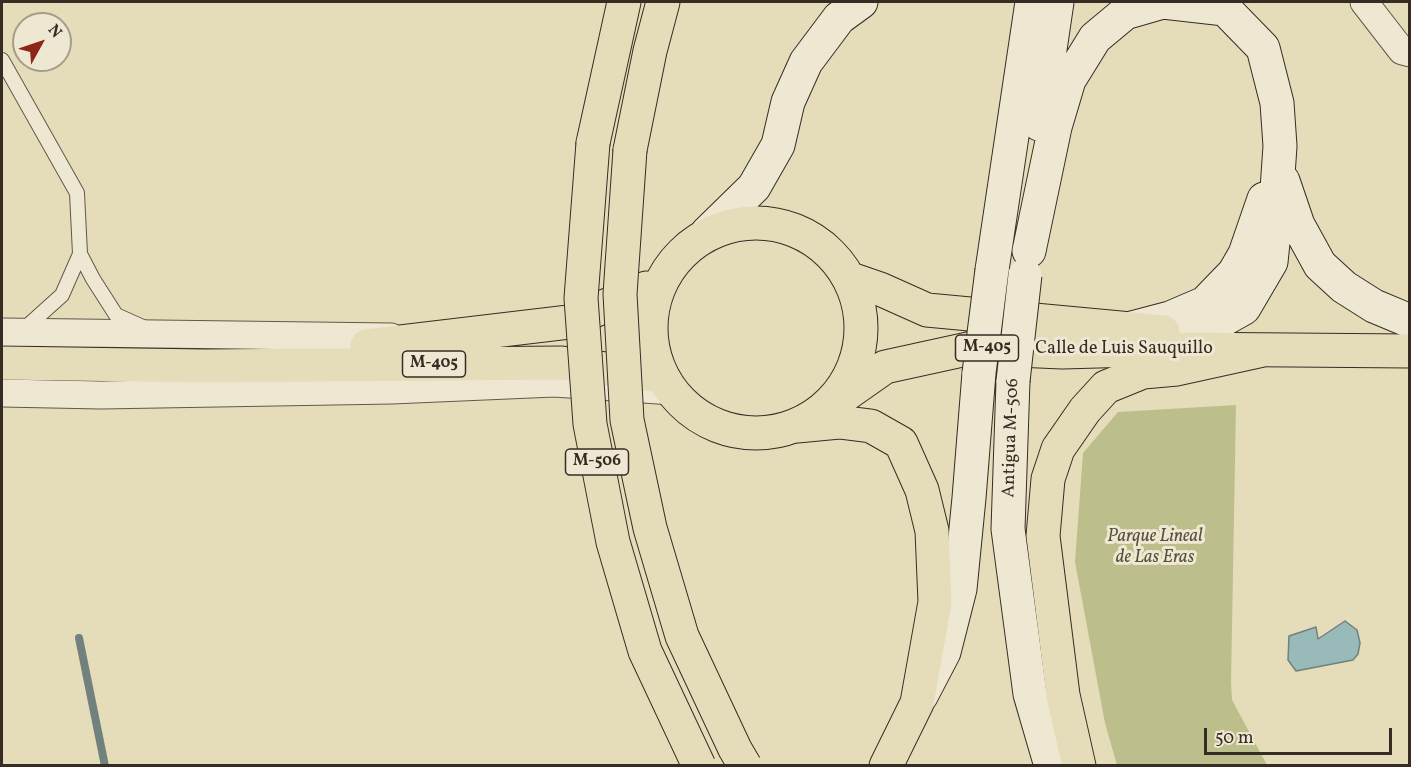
<!DOCTYPE html>
<html>
<head>
<meta charset="utf-8">
<style>
	body { margin:0 }
	#map { position:relative; width:1411px; height:767px; overflow:hidden; background:#e5dcba; font-family:Vollkorn,serif }
	canvas { display:block }
	.frame { position:absolute; inset:0; border:3px solid #362c24; pointer-events:none }
	.north { position:absolute; left:12px; top:12px; width:60px; height:60px; box-sizing:border-box; background:#eee8d2; border:2px solid #a49d8c; border-radius:50%; rotate:50deg; font-size:16px; font-weight:700; line-height:24px; text-align:center; color:#362c24 }
	.north::after { content:''; display:block; margin:auto; width:21px; height:27px; background:#8f2418; clip-path:polygon(50% 0,100% 100%,50% 72%,0 100%) }
	.scale { position:absolute; left:1204px; top:728px; width:188px; height:27px; box-sizing:border-box; border:3px solid #362c24; border-top:0; padding-left:8px; font-size:18px; line-height:21px; white-space:nowrap; color:#362c24; -webkit-text-stroke:4px #eee8d2; paint-order:stroke }
</style>
</head>
<body>
<div id="map">
<canvas width="1411" height="767"></canvas>
<div class="frame"></div>
<div class="north">N</div>
<div class="scale">50 m</div>
</div>
<script>
const c = document.querySelector('canvas').getContext('2d');
c.lineJoin = 'round';
function fill(path, color) {
  c.fillStyle = color;
  c.fill(path, 'evenodd');
}
function poly(rows) {
  const path = new Path2D();
  for (const r of rows) {
    if (r.length === 3) {
      path.moveTo(r[0] + r[2], r[1]);
      path.arc(r[0], r[1], r[2], 0, 2 * Math.PI);
      continue;
    }
    path.moveTo(r[0], r[1]);
    for (let i = 2; i < r.length; i += 2) path.lineTo(r[i], r[i + 1]);
  }
  return path;
}
function trace(path, color, width, dash) {
  c.strokeStyle = color;
  c.lineWidth = width;
  c.lineCap = dash ? 'butt' : 'round';
  c.setLineDash(dash || []);
  c.stroke(path);
}
function drawText(font, color, halo, rows, align = 'center') {
  c.font = font + ' Vollkorn,serif';
  c.lineWidth = 6;
  c.setLineDash([]);
  c.textBaseline = 'middle';
  c.strokeStyle = halo;
  c.fillStyle = color;
  for (const [text, x, y, turn = 0] of rows) {
    c.save();
    c.translate(x, y);
    c.rotate((+turn || 0) * Math.PI / 180);
    c.textAlign = isNaN(turn) ? turn : align;
    if (halo) c.strokeText(text, 0, 0);
    c.fillText(text, 0, 0);
    c.restore();
  }
}
const green = poly([
	[1236,405,1231,682,1232,700,1267,765,1117,765,1105,723,1075,562,1083,453,1118,412]
]);
const water = poly([
	[1345,621,1357,630,1360,643,1358,654,1353,660,1296,671,1288,660,1289,636,1316,627,1318,639,1345,621]
]);
const stream = poly([
	[79,638,105,766]
]);
const lane = poly([
	[2,60,77,193,80,254],
	[22,331,62,295,80,254,93,279,116,315,145,328]
]);
const street = poly([
	[1364,2,1402,51,1410,53],
	[2,332,391,337],
	[2,393,101,395,392,390,554,383,673,391]
]);
const secondary = poly([
	[1039,124,1057,2],
	[1283,181,1298,225,1320,265,1344,287,1374,306,1410,321],
	[707,233,754,187,778,145,788,102,806,62,839,18,861,2],
	[1029,251,1055,127,1069,80,1095,38,1125,13,1163,2,1225,9],
	[992,270,1032,2],
	[1132,328,1170,318,1205,303,1234,273,1245,254,1264,199],
	[1171,349,1244,308,1271,262,1274,233,1280,146,1277,103,1263,48,1225,9,1212,2],
	[1013,381,1008,529,1030,694,1051,766],
	[921,696,944,652,960,589,969,498,979,373]
]);
const primary = poly([
	[756,328,105],
	[851,279,880,289,927,310,1163,332],
	[367,346,569,322,646,288],
	[2,363,205,366,562,363,651,375],
	[838,400,885,367,972,348,1062,352,1171,349,1410,351]
]);
const highway = poly([
	[593,143,624,2],
	[630,150,650,51,663,2],
	[797,426,839,422,871,426,901,443,922,490,932,531,935,602,917,703,886,766],
	[1079,766,1063,695,1043,536,1048,479,1058,449,1085,410,1106,387,1143,372,1177,369,1259,351]
]);
const secondaryBridge = poly([
	[979,373,992,270],
	[1013,381,1025,275]
]);
const highwayBridge = poly([
	[593,143,581,298,590,424,613,542,645,651,699,766],
	[630,150,620,294,627,420,650,528,682,636,735,749,745,766]
]);
const shields = [
	[987,348,63],
	[434,364,63],
	[597,462,63]
];
const shieldNames = [
	["M-405",987,348],
	["M-405",434,364],
	["M-506",597,462]
];
const streetNames = [
	["Calle de Luis Sauquillo",1124,350],
	["Antigua M-506",1012,438,-88]
];
const parkNames = [
	["Parque Lineal",1155,538],
	["de Las Eras",1155,559]
];
fill(green, '#bcbe8b');
fill(water, '#98bab8');
trace(water, '#71817d', 1.5);
trace(stream, '#71817d', 8);
trace(lane, '#62584a', 16);
trace(street, '#62584a', 29);
trace(secondary, '#362c24', 35);
trace(primary, '#362c24', 35);
trace(highway, '#362c24', 35);
trace(lane, '#eee8d2', 14);
trace(street, '#eee8d2', 27);
trace(secondary, '#eee8d2', 33);
trace(primary, '#e5dcba', 33);
trace(highway, '#e5dcba', 33);
trace(secondaryBridge, '#362c24', 35, []);
trace(highwayBridge, '#362c24', 35, []);
trace(secondaryBridge, '#eee8d2', 33);
trace(highwayBridge, '#e5dcba', 33);
for (const [x, y, w] of shields) {
  const box = new Path2D();
  box.roundRect(x - w / 2, y - 13, w, 26, 4.5);
  c.fillStyle = '#eee8d2';
  c.fill(box);
  trace(box, '#362c24', 1.5);
}
drawText('bold 16px', '#362c24', null, shieldNames);
drawText('18px', '#362c24', '#eee8d2', streetNames);
drawText('italic 18px', '#58503e', '#eee8d2', parkNames);
</script>
</body>
</html>
